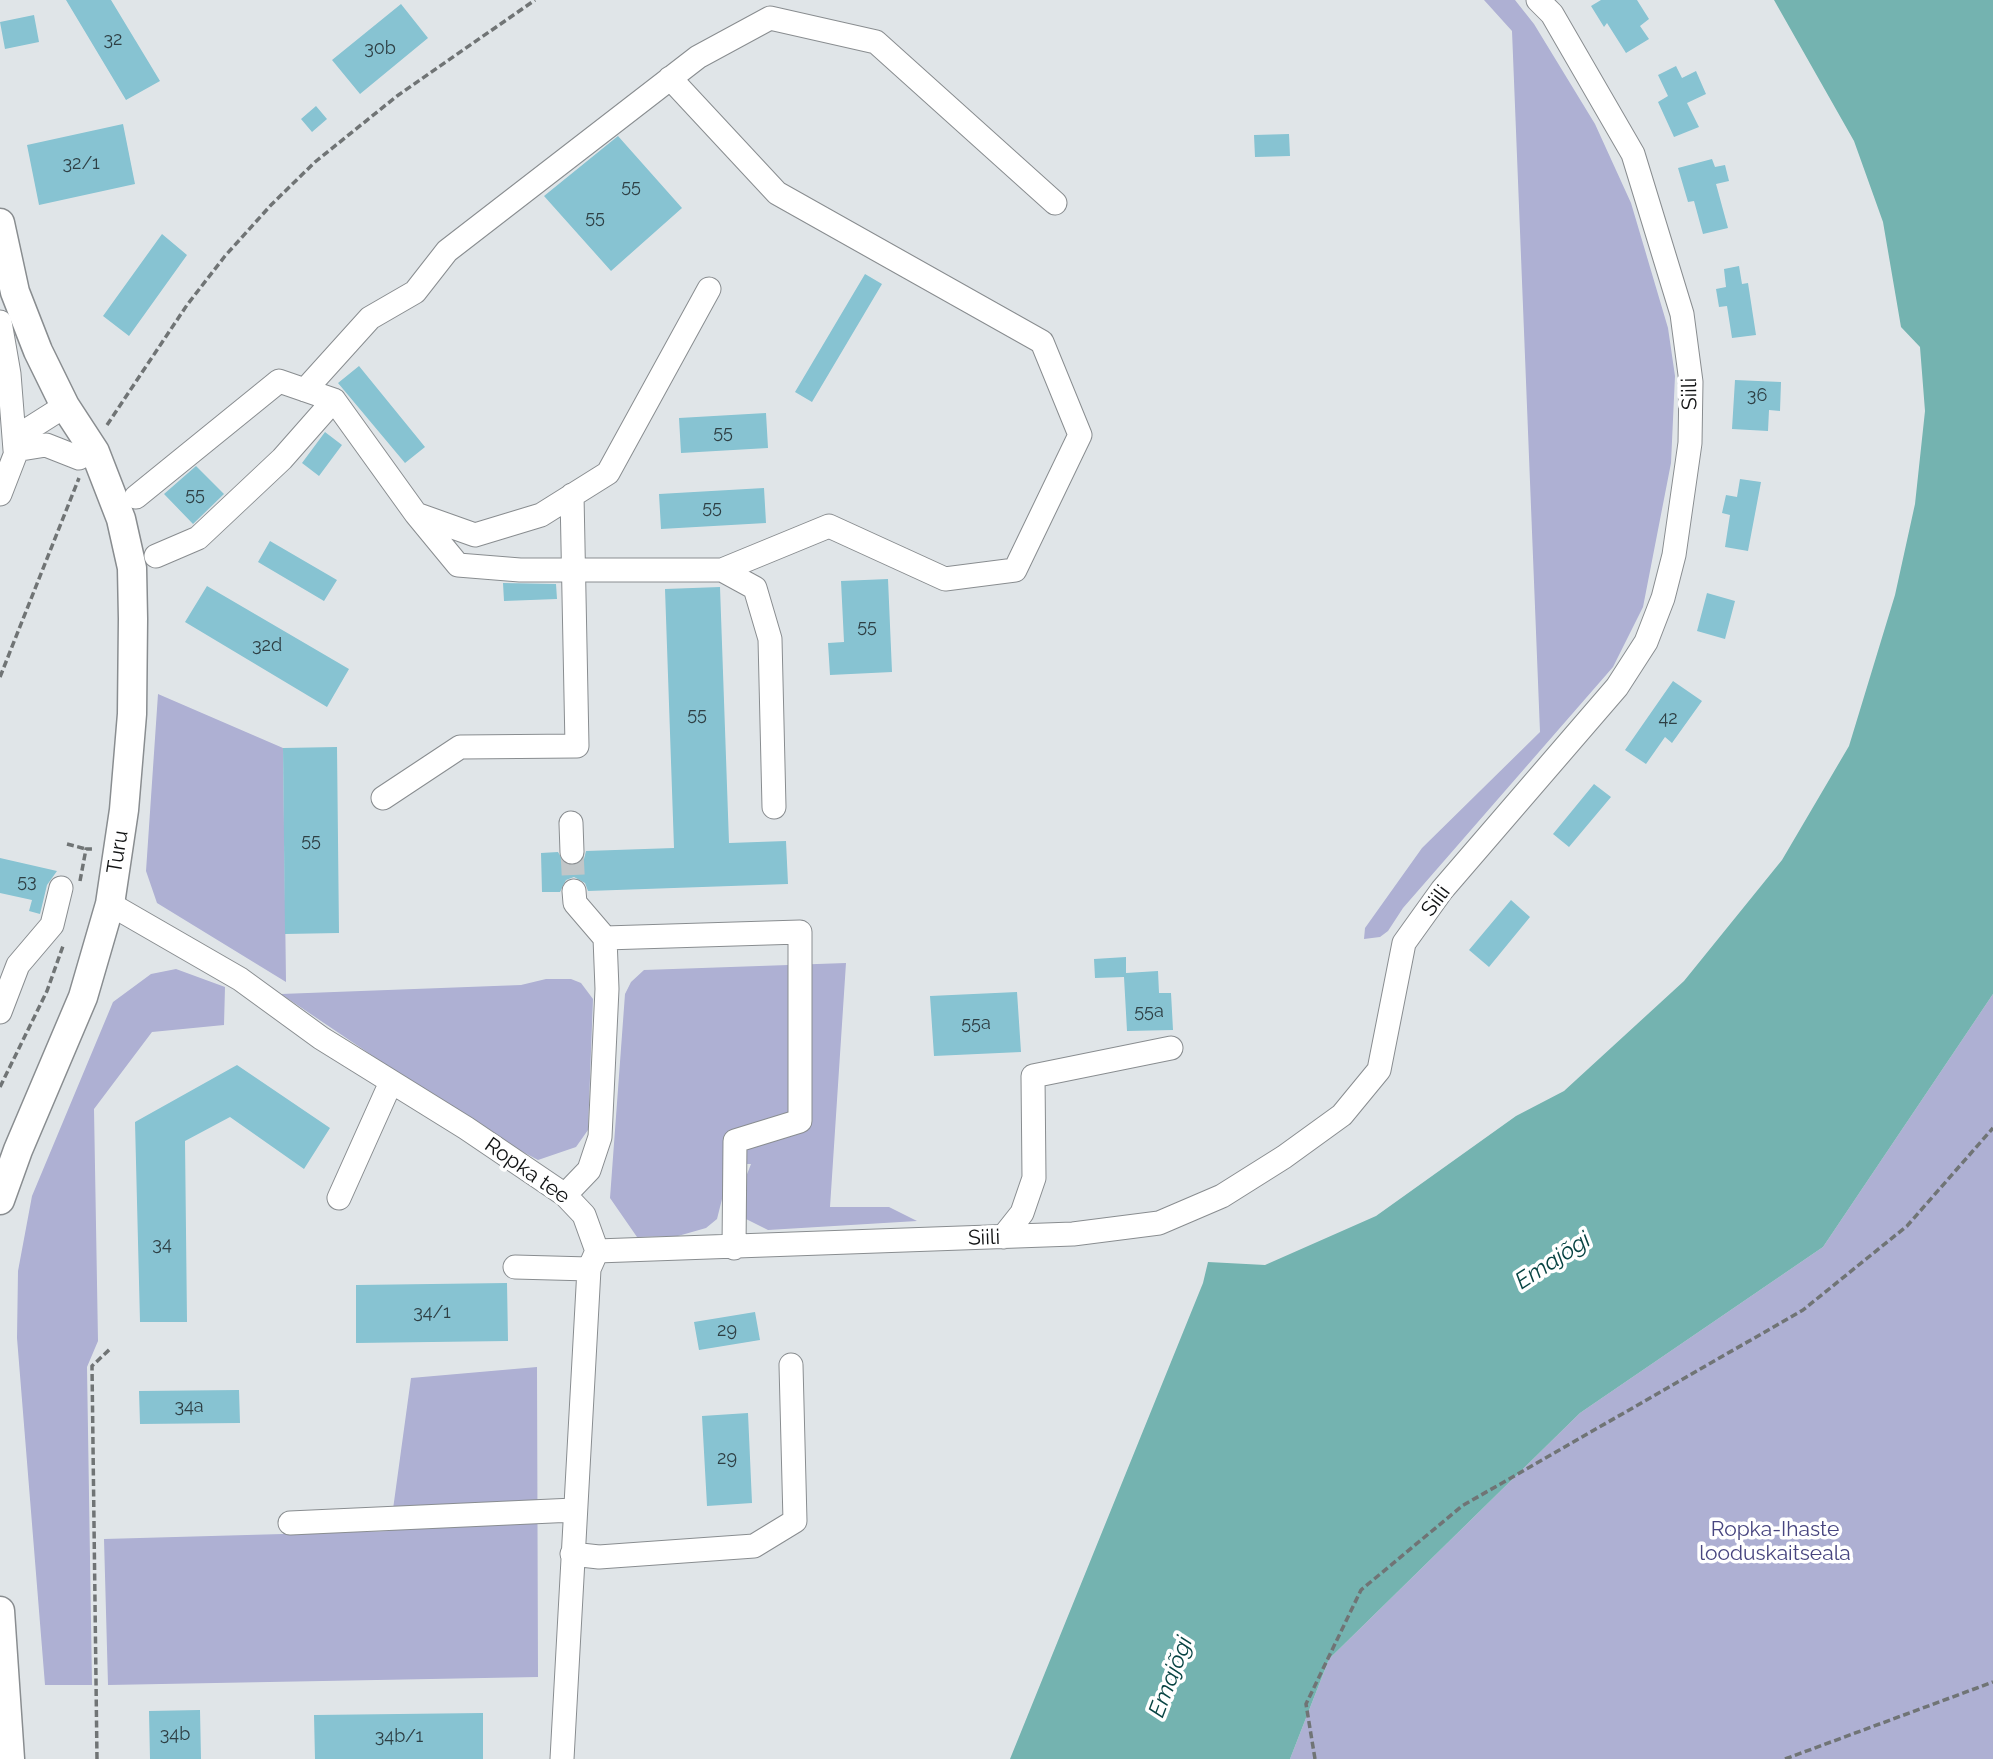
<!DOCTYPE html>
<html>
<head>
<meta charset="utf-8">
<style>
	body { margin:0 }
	canvas { display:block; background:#e0e5e8 }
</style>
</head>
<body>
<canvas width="1993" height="1759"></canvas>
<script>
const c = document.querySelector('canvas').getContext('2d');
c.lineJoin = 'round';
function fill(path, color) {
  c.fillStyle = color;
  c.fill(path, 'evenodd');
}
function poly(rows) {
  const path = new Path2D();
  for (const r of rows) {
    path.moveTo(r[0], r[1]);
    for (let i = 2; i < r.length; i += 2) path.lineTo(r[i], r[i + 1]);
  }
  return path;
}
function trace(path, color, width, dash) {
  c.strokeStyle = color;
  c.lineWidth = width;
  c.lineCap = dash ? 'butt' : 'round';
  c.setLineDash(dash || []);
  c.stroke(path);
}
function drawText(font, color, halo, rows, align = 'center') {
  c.font = font + ' Raleway,sans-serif';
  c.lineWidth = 7;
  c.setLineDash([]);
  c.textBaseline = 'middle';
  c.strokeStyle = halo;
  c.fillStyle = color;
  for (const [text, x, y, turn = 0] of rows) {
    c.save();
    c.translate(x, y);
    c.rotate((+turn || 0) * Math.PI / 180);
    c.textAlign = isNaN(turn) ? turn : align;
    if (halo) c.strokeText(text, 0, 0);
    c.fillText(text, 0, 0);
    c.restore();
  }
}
const green = poly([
	[1484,0,1515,0,1534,24,1595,124,1631,203,1668,328,1675,376,1671,463,1643,607,1613,667,1403,908,1388,931,1380,937,1364,939,1365,928,1422,848,1540,732,1512,31],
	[158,694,283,748,286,982,157,903,146,871],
	[846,963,830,1207,889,1207,917,1221,768,1230,746,1219,744,1182,751,1164,723,1164,723,1195,717,1219,706,1228,678,1236,637,1237,610,1198,625,994,631,982,644,970],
	[176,969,225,987,224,1025,152,1032,94,1109,98,1341,87,1367,92,1685,45,1685,17,1338,18,1271,32,1196,113,1002,151,974],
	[546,979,571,979,581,983,593,999,588,1130,576,1147,538,1160,484,1131,281,994,521,985],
	[1993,994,1993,1759,1290,1759,1329,1659,1580,1413,1823,1247],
	[537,1367,538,1677,108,1685,104,1539,390,1531,411,1378]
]);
const water = poly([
	[1774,0,1993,0,1993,994,1823,1247,1580,1413,1329,1659,1290,1759,1010,1759,1203,1283,1208,1262,1265,1265,1376,1216,1516,1116,1564,1091,1684,981,1782,860,1849,746,1895,595,1915,504,1925,411,1920,347,1901,327,1883,222,1854,141]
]);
const building = poly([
	[66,0,111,0,160,81,126,100],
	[1601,0,1637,0,1649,19,1640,26,1649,39,1626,53,1607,23,1604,27,1591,6],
	[401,4,428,38,360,94,332,60],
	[34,15,39,42,5,49,0,22],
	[1676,66,1682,78,1696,71,1706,94,1687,103,1699,127,1674,137,1658,102,1668,96,1658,75],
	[316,106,327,119,312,132,301,119],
	[123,124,135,184,39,205,27,145],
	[1289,134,1290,156,1255,157,1254,135],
	[618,136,682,208,611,271,544,196],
	[1712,159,1715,167,1725,165,1729,181,1716,184,1728,228,1703,234,1694,201,1688,202,1678,168],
	[162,234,187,255,129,336,103,316],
	[1739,266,1742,284,1748,283,1756,335,1732,338,1727,306,1719,307,1716,289,1726,287,1724,269],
	[865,274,882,284,812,402,795,392],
	[359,366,425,447,405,463,338,383],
	[1735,380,1781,382,1780,411,1769,410,1768,431,1732,429],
	[766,413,768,448,681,453,679,418],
	[325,432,342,445,319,476,302,463],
	[196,466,224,494,193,524,164,494],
	[1740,479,1761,482,1748,551,1725,547,1730,515,1722,513,1726,495,1737,497],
	[764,488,766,523,661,529,659,494],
	[270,541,337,580,324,601,258,562],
	[888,579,892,672,830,675,828,643,844,642,841,581],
	[503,583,556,584,557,599,504,601],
	[207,586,349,669,327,707,185,622],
	[720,587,729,843,786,841,788,884,588,891,585,883,574,877,566,880,560,892,542,892,541,853,558,852,565,864,573,866,584,859,586,851,674,848,665,589],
	[1707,593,1735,601,1725,639,1697,631],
	[1673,681,1702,701,1672,743,1665,737,1646,764,1625,750],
	[337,747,339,933,285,934,283,748],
	[1594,784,1611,797,1569,847,1553,834],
	[0,858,57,871,47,885,40,914,29,911,32,900,0,893],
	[1511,900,1530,917,1489,967,1469,950],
	[1126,957,1126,973,1158,971,1159,993,1171,993,1173,1030,1127,1031,1124,977,1095,978,1094,959],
	[1017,992,1021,1052,934,1056,930,996],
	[237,1065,330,1128,304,1169,230,1117,185,1141,187,1322,140,1322,135,1122],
	[507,1283,508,1341,356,1343,356,1285],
	[755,1312,760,1340,699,1350,694,1322],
	[239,1390,240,1423,140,1424,139,1391],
	[748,1413,752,1503,707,1506,702,1416],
	[200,1710,201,1759,150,1759,149,1711],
	[483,1713,483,1759,315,1759,314,1715]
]);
const minorTunnel = poly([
	[572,852,574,891]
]);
const path = poly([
	[107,425,187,305,225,256,271,205,315,162,397,96,535,0],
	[0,677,79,478],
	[67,844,86,849],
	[80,881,86,849,95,849],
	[0,1087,47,991,63,946],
	[97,1759,92,1366,110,1349],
	[1315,1759,1306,1704,1361,1590,1462,1506,1803,1310,1907,1226,1993,1128],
	[1785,1759,1993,1682]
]);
const minor = poly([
	[670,78,777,193,1042,342,1080,435,1015,570,945,579,829,526,722,570],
	[0,322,9,374,15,450],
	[305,390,370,318,415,292,447,251,698,57,770,18,876,42,1055,203],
	[15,450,46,445,79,458],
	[0,494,24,432,65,406],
	[136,497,279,381,334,400,416,514,475,535,541,515,608,473,709,289],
	[416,514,458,565,520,570,722,570,755,588,770,639,774,807],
	[156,556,198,538,282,459,334,400],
	[383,798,460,747,577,746,572,495],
	[571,823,572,852],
	[110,904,240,979,321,1038,466,1128,565,1195,584,1215,597,1251,589,1269,562,1759],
	[605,938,800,932,800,1121,735,1141,734,1248],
	[0,1012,18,965,52,925,61,888],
	[565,1195,589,1170,600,1137,607,989,605,938,575,903,574,891],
	[339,1198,391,1082],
	[1003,1237,1022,1213,1034,1178,1033,1076,1171,1048],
	[597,1251,1073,1234,1159,1223,1222,1196,1284,1157,1342,1115,1379,1070,1404,943,1442,890,1617,687,1646,642,1663,598,1674,555,1690,443,1691,382,1682,314,1633,154,1552,14,1538,0],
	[515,1267,589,1269],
	[290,1523,574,1510],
	[572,1554,599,1557,754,1546,795,1521,791,1365]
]);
const major = poly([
	[0,223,15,292,38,351,65,406,95,452,121,519,132,568,133,619,132,714,124,810,110,904,83,997,18,1150,0,1200],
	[0,1611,10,1759]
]);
const numberNames = [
	["32",113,40],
	["30b",380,49],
	["32/1",81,164],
	["55",631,187],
	["55",595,218],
	["36",1757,396],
	["55",723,433],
	["55",195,495],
	["55",712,508],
	["55",867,627],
	["32d",267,646],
	["55",697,715],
	["42",1668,719],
	["55",311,841],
	["53",27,882],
	["55a",1149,1012],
	["55a",976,1024],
	["34",162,1245],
	["34/1",432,1313],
	["29",727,1331],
	["34a",189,1407],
	["29",727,1459],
	["34b",175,1735],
	["34b/1",399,1737]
];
const streetNames = [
	["Siili",1690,394,-91],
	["Turu",118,852,-81],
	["Siili",1436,901,-53],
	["Ropka tee",527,1171,35],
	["Siili",984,1238,-2]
];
const parkNames = [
	["Ropka-Ihaste",1775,1530],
	["looduskaitseala",1775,1554]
];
const waterNames = [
	["Emajõgi",1553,1261,-33],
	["Emajõgi",1171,1677,-69]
];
fill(green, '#aeb0d3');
fill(water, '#74b3b0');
fill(building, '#87c3d2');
trace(minorTunnel, '#c1c6c8', 23, [23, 11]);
trace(minor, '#898d90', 25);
trace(major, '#898d90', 31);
trace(path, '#707475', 3.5, [7, 3.5]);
trace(minor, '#fff', 23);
trace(major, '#fff', 28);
drawText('18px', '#2e3f44', null, numberNames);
drawText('21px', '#111314', '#fff', streetNames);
drawText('21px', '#47457f', '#fff', parkNames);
drawText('italic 23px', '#084443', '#fff', waterNames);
</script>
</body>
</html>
